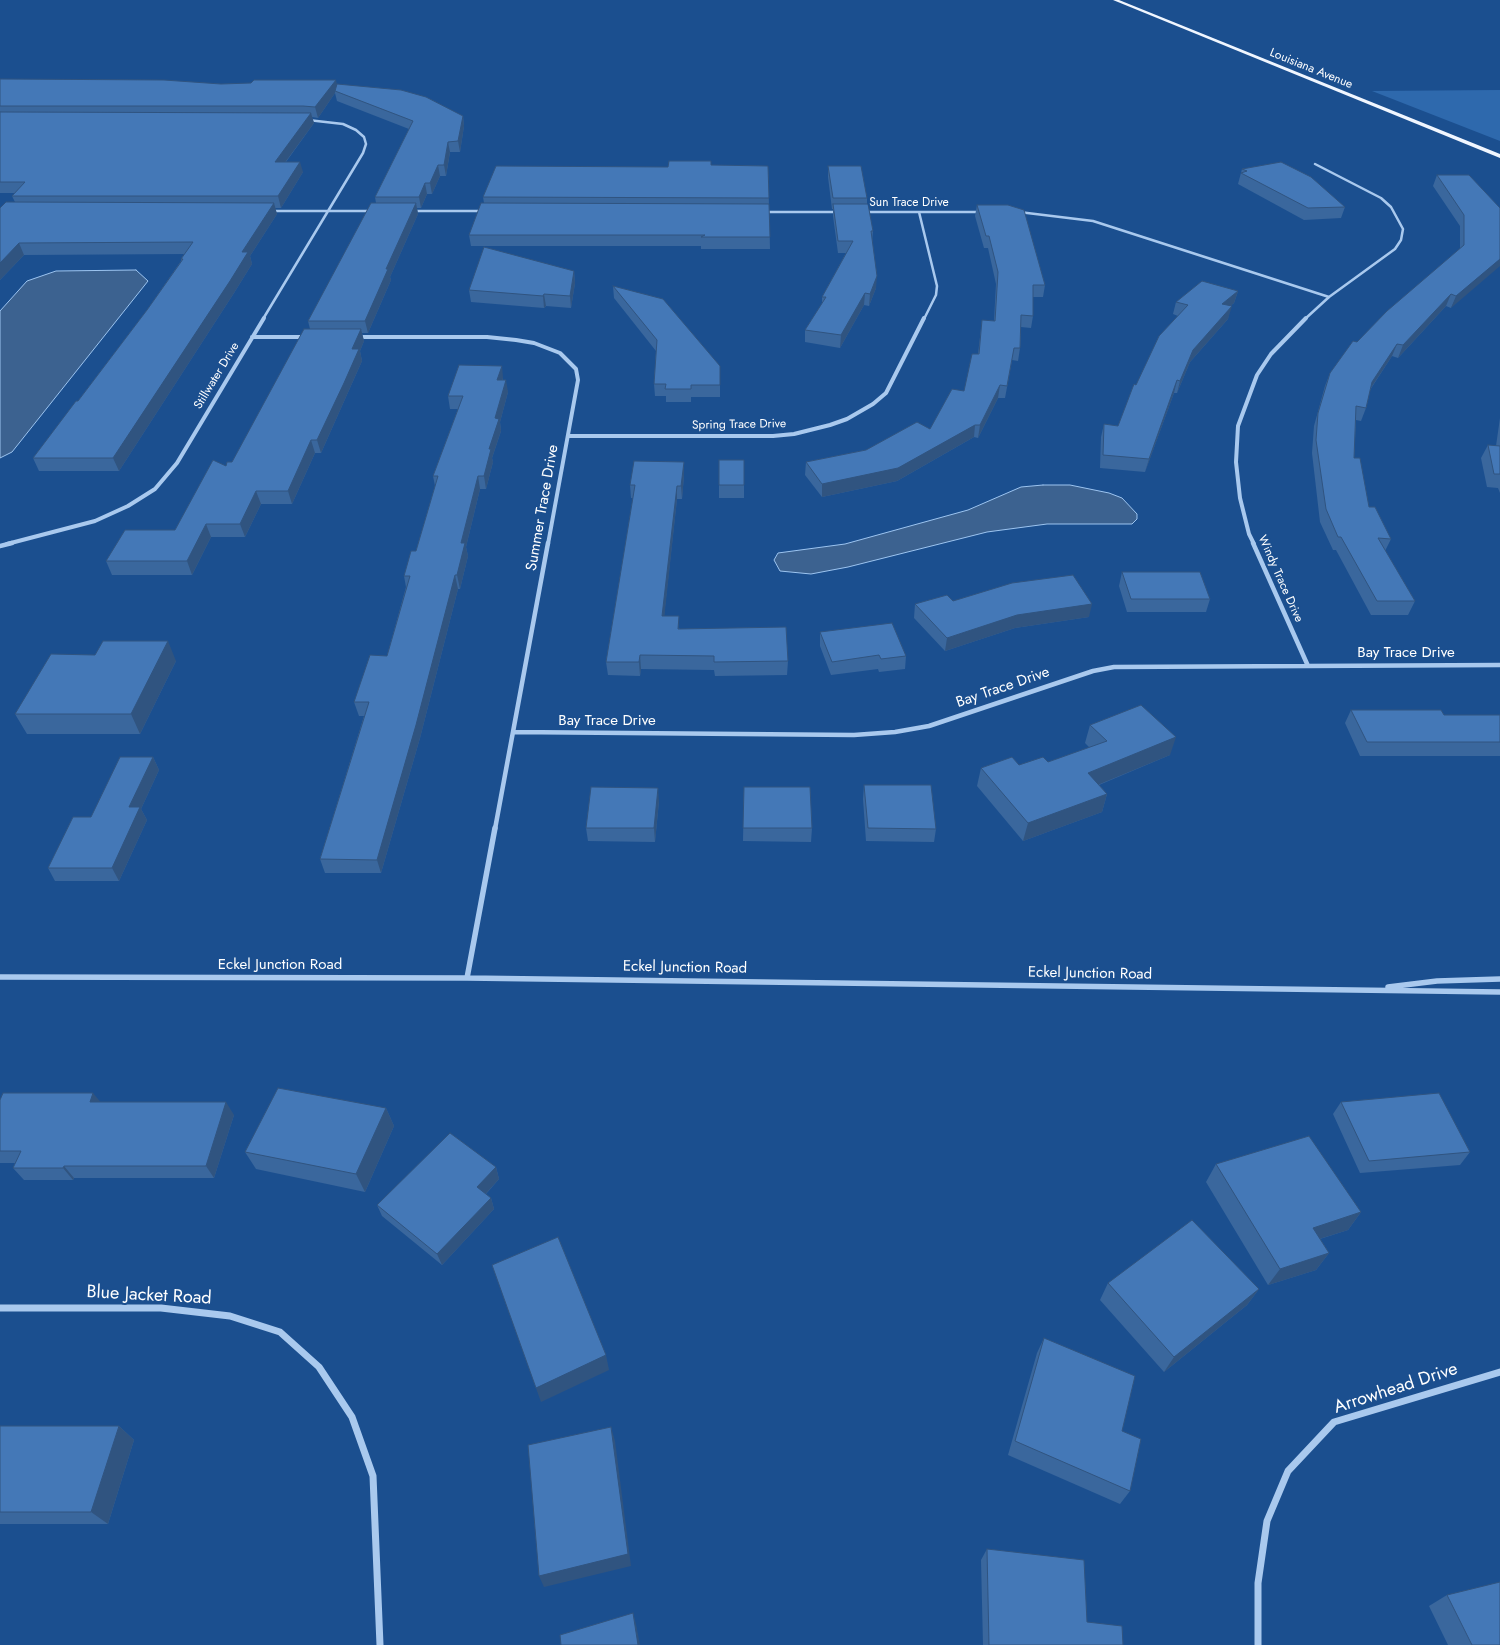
<!DOCTYPE html>
<html>
<head>
<meta charset="utf-8">
<style>
	body { margin:0 }
	canvas { display:block; background:#1b4f8f }
</style>
</head>
<body>
<canvas width="1500" height="1645"></canvas>
<script>
const c = document.querySelector('canvas').getContext('2d');
c.lineJoin = 'round';
function fill(path, color) {
  c.fillStyle = color;
  c.fill(path, 'evenodd');
}
function poly(rows) {
  const path = new Path2D();
  for (const r of rows) {
    path.moveTo(r[0], r[1]);
    for (let i = 2; i < r.length; i += 2) path.lineTo(r[i], r[i + 1]);
  }
  return path;
}
function trace(path, color, width, dash) {
  c.strokeStyle = color;
  c.lineWidth = width;
  c.lineCap = dash ? 'butt' : 'round';
  c.setLineDash(dash || []);
  c.stroke(path);
}
function drawText(font, color, halo, rows, align = 'center') {
  c.font = font + ' Jost,sans-serif';
  c.lineWidth = 4;
  c.setLineDash([]);
  c.textBaseline = 'middle';
  c.strokeStyle = halo;
  c.fillStyle = color;
  for (const [text, x, y, turn = 0] of rows) {
    c.save();
    c.translate(x, y);
    c.rotate((+turn || 0) * Math.PI / 180);
    c.textAlign = isNaN(turn) ? turn : align;
    if (halo) c.strokeText(text, 0, 0);
    c.fillText(text, 0, 0);
    c.restore();
  }
}
const green = poly([
	[1500,90,1500,141,1372,91]
]);
const water = poly([
	[136,270,148,281,12,452,0,458,0,311,27,281,56,271,136,270],
	[1043,485,1070,485,1109,493,1122,498,1137,514,1137,519,1132,524,1047,524,987,532,848,567,811,574,780,571,774,560,778,553,845,544,968,510,1021,487,1043,485]
]);
const minorFar4 = poly([
	[269,211,373,211],
	[412,211,483,211],
	[764,212,838,212],
	[864,212,981,212],
	[919,212,937,286,936,295,924,319],
	[1019,212,1093,221,1329,297],
	[263,319,363,153,366,144,364,137,356,130,343,124,308,120],
	[1305,319,1329,297,1395,249,1401,240,1403,229,1391,207,1381,198,1315,164]
]);
const minorFar3 = poly([
	[252,337,306,337],
	[357,337,487,337,516,340,534,343,560,353,576,369,578,380,548,544],
	[568,436,773,436,794,434,830,425,847,419,873,404,886,393,924,318],
	[7,544,95,521,128,506,155,489,177,463,264,318],
	[1254,544,1249,534,1240,498,1236,462,1238,426,1257,375,1271,354,1306,318]
]);
const minorFar2 = poly([
	[1253,543,1308,666],
	[0,546,12,543],
	[513,732,854,735,895,732,929,726,1093,671,1114,667,1500,665],
	[495,829,548,543]
]);
const minorFar1 = poly([
	[0,977,467,978,1500,992],
	[467,978,495,828],
	[1388,987,1437,981,1500,979]
]);
const minor = poly([
	[0,1308,161,1308,230,1316,280,1332,319,1367,352,1417,373,1476,380,1645],
	[1258,1645,1258,1583,1267,1521,1288,1471,1334,1422,1500,1372]
]);
const primary = poly([
	[1113,0,1119,0,1500,154,1500,158,1113,0]
]);
const wall = poly([
	[0,79,221,84,337,84,463,116,464,126,460,152,450,152,446,176,440,176,432,194,427,194,421,208,417,208,418,214,390,277,391,280,368,333,362,333,364,341,360,351,362,361,321,453,315,453,292,504,261,504,245,537,211,537,192,575,112,575,106,561,175,530,226,466,232,462,310,329,308,321,376,203,375,197,409,129,337,101,335,93,318,118,312,117,314,123,286,162,303,172,281,208,275,208,277,214,250,256,252,264,234,293,119,471,39,471,33,458,78,401,147,310,181,261,181,259,184,254,24,255,0,280,0,208,15,202,12,196,15,193,0,193],
	[711,165,768,166,770,249,701,249,701,246,471,246,469,235,484,203,483,197,668,167],
	[828,166,867,198,867,204,873,231,872,242,876,288,869,306,864,305,840,348,805,342,805,330,822,304,822,297,846,253,838,253,833,216,833,209,832,209,828,177],
	[1242,169,1345,207,1341,218,1304,220,1238,184],
	[1437,175,1500,208,1451,308,1446,306,1398,358,1392,356,1370,390,1366,408,1361,421,1356,420,1354,458,1369,507,1391,539,1385,551,1415,601,1408,615,1371,615,1336,550,1333,550,1320,522,1312,453,1314,426,1325,386,1330,373,1357,342,1460,249,1460,226,1433,186],
	[977,205,1045,285,1043,297,1033,297,1033,316,1031,328,1021,327,1020,348,1018,361,1012,360,1005,398,998,398,978,438,974,437,897,481,822,497,805,475,806,462,866,450,930,429,964,391,978,354,982,320,994,321,996,284,988,248,984,248,975,216],
	[574,271,575,283,571,308,546,306,544,308,471,302,469,290],
	[613,286,720,366,720,397,691,397,691,402,666,402,666,396,655,396,654,384,656,351,614,298],
	[1238,291,1234,303,1230,306,1228,319,1190,362,1177,393,1174,393,1145,472,1100,468,1101,437,1104,424,1118,426,1136,385,1178,316,1173,314,1176,302],
	[503,378,503,380,508,392,500,422,501,431,492,458,493,462,486,489,480,489,466,547,468,556,460,589,458,589,420,738,381,873,325,873,320,859,364,716,359,716,354,702,387,656,406,587,404,576,416,551,435,486,433,476,458,409,450,409,448,396],
	[1500,418,1500,493,1498,488,1487,487,1481,458,1488,445,1496,446],
	[719,460,744,460,744,498,719,498],
	[684,462,684,475,682,499,677,499,664,616,680,629,788,661,787,675,715,676,714,670,641,669,640,676,608,675,606,662,633,498,631,498,630,485],
	[1122,572,1210,599,1206,612,1127,612,1119,586],
	[953,601,1089,617,1015,628,945,651,914,618,915,604],
	[820,632,906,656,905,669,879,672,878,669,831,675,820,646],
	[176,661,140,734,27,734,15,714],
	[1351,710,1444,715,1500,715,1500,756,1360,756,1345,723],
	[1090,725,1170,755,1099,785,1107,794,1102,812,1023,841,977,786,981,768,1019,765,1048,762,1090,748,1085,743],
	[153,757,159,770,141,809,147,820,119,881,55,881,48,868,91,817],
	[864,785,936,829,934,842,866,841,863,799],
	[744,787,812,828,811,842,743,841],
	[659,801,655,842,588,841,586,828],
	[0,1100,100,1102,234,1115,214,1178,74,1178,73,1180,24,1180,13,1168,15,1163,0,1163],
	[1341,1102,1470,1152,1460,1165,1360,1173,1333,1114],
	[386,1108,394,1126,365,1192,256,1169,245,1152],
	[1216,1164,1361,1212,1348,1230,1320,1239,1329,1253,1316,1270,1268,1285,1206,1182],
	[496,1167,499,1179,486,1194,491,1198,494,1209,442,1265,382,1216,377,1205],
	[1108,1283,1259,1289,1247,1305,1164,1372,1100,1300],
	[1044,1338,1122,1431,1130,1491,1120,1504,1008,1455,1037,1353],
	[0,1426,119,1426,134,1440,108,1524,0,1524],
	[987,1549,1087,1622,1123,1645,983,1645,981,1560],
	[1447,1595,1500,1645,1448,1645,1429,1606]
]);
const shadedWall = poly([
	[336,80,338,90,335,91,335,93,318,118,315,107],
	[311,113,314,123,278,172,275,162],
	[463,116,464,126,460,152,458,141],
	[448,142,450,152,446,176,444,165],
	[300,162,303,172,281,208,278,196],
	[438,165,440,176,432,194,430,183],
	[425,183,427,194,421,208,419,197],
	[274,203,277,214,250,256,252,264,234,293,119,471,113,458,242,252],
	[416,203,418,214,390,277,391,280,368,333,365,321,386,269],
	[19,243,24,255,0,280,0,263],
	[1500,259,1500,266,1451,308,1456,296],
	[574,271,575,283,571,308,570,296],
	[877,276,876,288,869,306,870,294],
	[1238,291,1234,303,1219,316,1222,304],
	[865,293,864,305,840,348,841,335],
	[544,294,546,306,544,308,543,296],
	[1451,294,1446,306,1398,358,1403,345],
	[1232,306,1228,319,1190,362,1177,393,1180,381,1193,350],
	[361,329,364,341,360,351,362,361,321,453,317,440,352,349],
	[1397,344,1392,356,1367,394,1372,382],
	[502,366,503,378,499,392,497,380],
	[506,380,508,392,500,422,501,431,492,458,493,462,486,489,484,476,495,418],
	[1177,380,1174,393,1145,472,1149,459],
	[1000,385,998,398,978,438,980,425],
	[975,425,974,437,897,481,822,497,822,484],
	[311,440,315,453,292,504,288,491],
	[684,462,684,475,682,499,681,486],
	[478,476,480,489,466,547,468,556,460,589,457,575,461,543],
	[677,486,677,499,663,629,662,616],
	[256,491,261,504,245,537,240,524],
	[206,524,211,537,192,575,187,561],
	[455,575,458,589,420,738,381,873,377,860],
	[1092,604,1089,617,1015,628,945,651,947,638,1017,615],
	[168,641,176,661,140,734,131,714],
	[640,655,641,669,640,676,639,662],
	[1176,737,1170,755,1083,791,1088,773],
	[153,757,159,770,141,809,147,820,119,881,112,868,129,807],
	[658,788,659,801,655,842,654,828],
	[1107,794,1102,812,1023,841,1028,823],
	[93,1093,103,1105,90,1102],
	[226,1102,234,1115,214,1178,206,1166],
	[386,1108,394,1126,365,1192,356,1174],
	[64,1166,74,1178,73,1180,63,1168],
	[496,1167,499,1179,481,1199,477,1187],
	[491,1198,494,1209,442,1265,437,1254],
	[1361,1212,1348,1230,1300,1245,1313,1228],
	[1329,1253,1316,1270,1268,1285,1280,1269],
	[1259,1289,1247,1305,1164,1372,1174,1357],
	[606,1355,609,1370,541,1402,536,1388],
	[119,1426,134,1440,108,1524,91,1512],
	[611,1427,615,1441,631,1566,544,1587,539,1576],
	[633,1613,636,1624,640,1645,638,1645]
]);
const building = poly([
	[0,79,164,80,221,84,251,83,254,80,336,80,315,107,303,106,0,106,0,79],
	[337,84,401,90,426,97,463,116,458,141,448,142,444,165,438,165,430,183,425,183,419,197,375,197,413,121,335,91,337,84],
	[0,112,311,113,275,162,300,162,278,196,12,196,25,182,0,182,0,112],
	[669,161,711,161,711,165,768,166,769,198,483,197,496,166,668,167,669,161],
	[1281,162,1311,177,1345,207,1308,208,1241,173,1247,171,1242,169,1281,162],
	[828,166,861,166,867,198,833,198,828,166],
	[1437,175,1469,175,1500,208,1500,259,1456,296,1451,294,1403,345,1397,344,1372,382,1366,408,1356,406,1354,458,1360,458,1369,507,1375,507,1391,539,1378,538,1415,601,1377,601,1341,537,1338,537,1326,509,1316,440,1318,413,1330,373,1353,341,1357,342,1387,311,1464,245,1464,215,1437,175],
	[6,202,274,203,242,252,248,252,230,281,113,458,33,458,76,401,78,401,147,310,183,259,181,259,193,242,19,243,0,263,0,208,6,202],
	[371,203,416,203,386,269,388,269,365,321,308,321,371,203],
	[481,203,769,204,770,237,701,237,705,235,469,235,481,203],
	[833,204,868,204,873,231,871,231,877,276,870,294,865,293,841,335,805,330,826,297,822,297,853,241,838,241,833,204],
	[977,205,1008,205,1024,210,1045,285,1033,285,1033,316,1021,315,1020,348,1014,348,1007,386,1000,385,980,425,975,425,898,468,822,484,806,462,866,450,917,422,930,429,952,389,964,391,972,354,979,354,982,320,995,321,998,272,989,236,986,236,977,205],
	[484,247,574,271,570,296,544,294,543,296,469,290,484,247],
	[1202,281,1238,291,1222,304,1232,306,1193,350,1180,381,1177,380,1149,459,1103,455,1104,424,1118,426,1134,384,1136,385,1159,336,1188,305,1176,302,1202,281],
	[613,286,663,299,720,366,720,385,691,385,691,389,665,389,666,384,654,384,657,340,613,286],
	[304,329,361,329,352,349,359,349,344,383,317,440,311,440,288,491,256,491,240,524,206,524,187,561,106,561,125,530,175,530,213,460,226,466,227,462,232,462,304,329],
	[459,365,502,366,497,380,506,380,495,418,499,419,489,449,491,449,484,476,478,476,461,543,465,543,457,575,455,575,416,725,377,860,320,859,369,702,354,702,370,655,387,656,410,576,404,576,411,551,416,551,438,476,433,476,463,396,448,396,459,365],
	[1488,445,1500,446,1500,474,1494,474,1488,445],
	[719,460,744,460,744,485,719,485,719,460],
	[634,461,684,462,681,486,677,486,662,616,679,616,678,629,786,627,788,661,714,662,714,656,640,655,639,662,606,662,635,485,630,485,634,461],
	[1122,572,1200,572,1210,599,1131,599,1122,572],
	[1073,575,1092,604,1017,615,947,638,915,604,947,595,953,601,1012,583,1073,575],
	[892,623,906,656,881,659,879,655,832,662,820,632,892,623],
	[103,641,168,641,131,714,15,714,51,654,95,655,103,641],
	[1141,705,1176,737,1088,773,1107,794,1028,823,981,768,1012,757,1019,765,1043,757,1048,762,1107,741,1090,725,1141,705],
	[1351,710,1441,710,1444,715,1500,715,1500,742,1367,742,1351,710],
	[120,757,153,757,129,807,140,807,112,868,48,868,73,817,91,817,120,757],
	[864,785,931,785,936,829,868,828,864,785],
	[591,787,658,788,654,828,586,828,591,787],
	[744,787,810,787,812,828,743,828,744,787],
	[278,1088,386,1108,356,1174,245,1152,278,1088],
	[3,1093,93,1093,90,1102,226,1102,206,1166,64,1166,63,1168,13,1168,21,1151,0,1151,0,1100,3,1093],
	[1439,1093,1470,1152,1369,1161,1341,1102,1439,1093],
	[450,1133,496,1167,477,1187,491,1198,437,1254,377,1205,450,1133],
	[1309,1136,1361,1212,1313,1228,1329,1253,1280,1269,1216,1164,1309,1136],
	[1192,1220,1259,1289,1174,1357,1108,1283,1192,1220],
	[558,1237,606,1355,536,1388,492,1265,558,1237],
	[1044,1338,1135,1376,1122,1431,1141,1439,1130,1491,1015,1441,1044,1338],
	[0,1426,119,1426,91,1512,0,1512,0,1426],
	[611,1427,628,1554,539,1576,528,1445,611,1427],
	[987,1549,1084,1560,1087,1622,1122,1626,1123,1645,989,1645,987,1549],
	[1500,1582,1500,1645,1472,1645,1447,1595,1500,1582],
	[633,1613,638,1645,561,1645,560,1635,633,1613]
]);
const farStreetnames = [
	["Louisiana Avenue",1311,69,22],
	["Sun Trace Drive",909,203],
	["Stillwater Drive",217,376,-59],
	["Spring Trace Drive",739,425,-1],
	["Windy Trace Drive",1280,579,66]
];
const streetNames = [
	["Summer Trace Drive",543,508,-80],
	["Bay Trace Drive",1406,653],
	["Bay Trace Drive",1003,688,-19],
	["Bay Trace Drive",607,721],
	["Eckel Junction Road",280,965],
	["Eckel Junction Road",685,968,1],
	["Eckel Junction Road",1090,974,1]
];
const nearStreetnames = [
	["Blue Jacket Road",149,1296,3],
	["Arrowhead Drive",1396,1389,-18]
];
fill(green, '#2e69ad');
fill(water, '#3c6290');
trace(water, '#9cc4f0', 1);
trace(minorFar4, '#a9c9ee', 2.5);
trace(minorFar3, '#a9c9ee', 4);
trace(minorFar2, '#a9c9ee', 4.5);
trace(minorFar1, '#a9c9ee', 5.5);
trace(minor, '#a9c9ee', 7);
fill(primary, '#f0f6ff');
fill(wall, '#3a679d');
fill(shadedWall, '#305480');
fill(building, '#4478b7');
trace(building, '#305480', 1);
drawText('12px', '#fff', '#1b4f8f', farStreetnames);
drawText('15px', '#fff', '#1b4f8f', streetNames);
drawText('18px', '#fff', '#1b4f8f', nearStreetnames);
</script>
</body>
</html>
